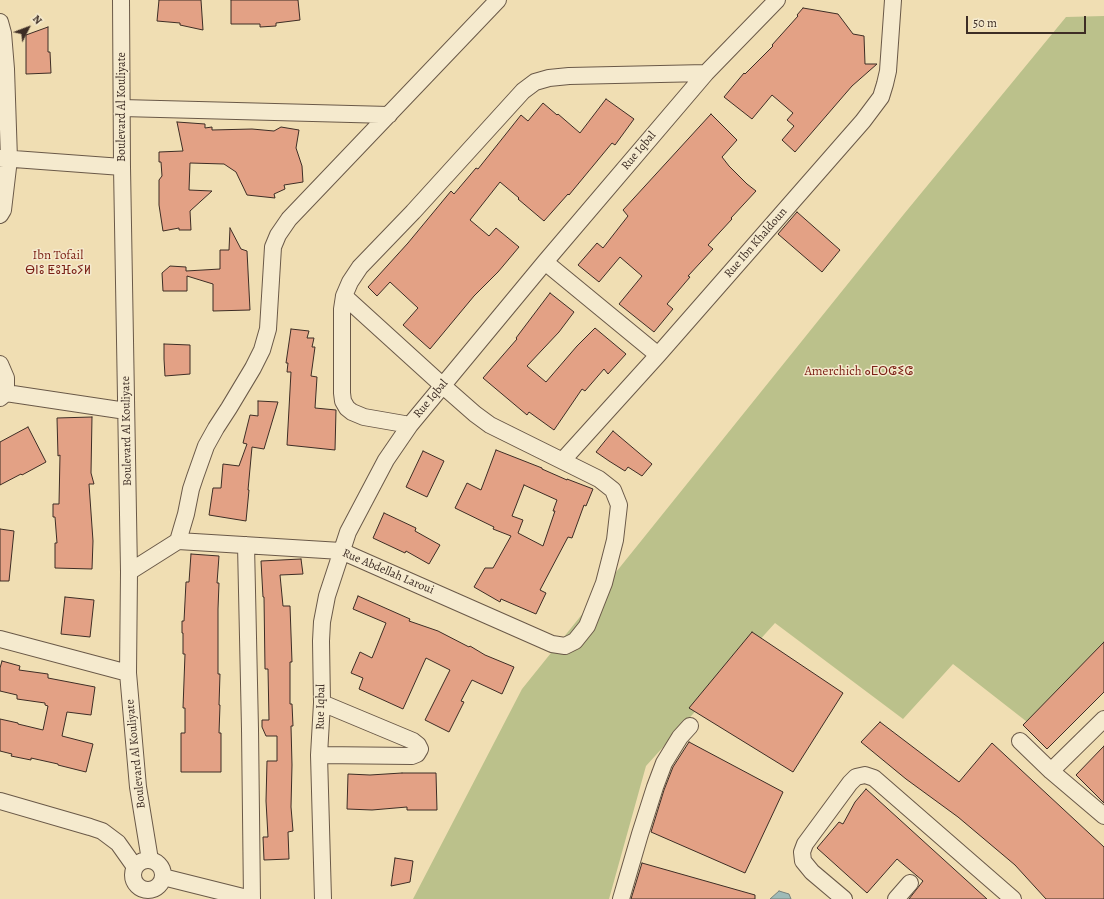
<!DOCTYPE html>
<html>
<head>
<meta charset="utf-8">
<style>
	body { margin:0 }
	#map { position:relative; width:1104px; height:899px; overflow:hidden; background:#f0deb3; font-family:Alegreya,serif }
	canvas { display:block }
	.north { position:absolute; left:8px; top:8px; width:40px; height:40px; -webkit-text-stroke:3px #f5eace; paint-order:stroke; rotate:48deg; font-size:11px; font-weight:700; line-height:16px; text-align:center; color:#3d2d25 }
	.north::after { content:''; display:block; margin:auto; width:14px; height:18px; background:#3d2d25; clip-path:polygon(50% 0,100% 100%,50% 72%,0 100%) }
	.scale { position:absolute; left:966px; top:16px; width:120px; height:18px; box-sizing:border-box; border:2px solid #3d2d25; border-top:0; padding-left:5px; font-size:12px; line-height:14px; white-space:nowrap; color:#3d2d25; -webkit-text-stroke:3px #f5eace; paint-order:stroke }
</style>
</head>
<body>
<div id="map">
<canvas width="1104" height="899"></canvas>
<div class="north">N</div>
<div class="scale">50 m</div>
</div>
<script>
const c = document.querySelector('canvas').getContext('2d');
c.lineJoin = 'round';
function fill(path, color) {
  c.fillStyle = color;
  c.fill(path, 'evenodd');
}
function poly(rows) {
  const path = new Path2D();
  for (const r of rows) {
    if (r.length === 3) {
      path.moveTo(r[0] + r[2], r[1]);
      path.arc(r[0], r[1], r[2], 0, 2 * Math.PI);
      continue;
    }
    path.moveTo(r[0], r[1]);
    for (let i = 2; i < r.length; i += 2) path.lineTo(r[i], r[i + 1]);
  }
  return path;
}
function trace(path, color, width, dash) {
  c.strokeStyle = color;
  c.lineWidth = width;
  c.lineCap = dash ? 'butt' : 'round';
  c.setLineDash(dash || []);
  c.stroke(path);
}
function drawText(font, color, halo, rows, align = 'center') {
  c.font = font + ' Alegreya,"Noto Sans Tifinagh",serif';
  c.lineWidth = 3;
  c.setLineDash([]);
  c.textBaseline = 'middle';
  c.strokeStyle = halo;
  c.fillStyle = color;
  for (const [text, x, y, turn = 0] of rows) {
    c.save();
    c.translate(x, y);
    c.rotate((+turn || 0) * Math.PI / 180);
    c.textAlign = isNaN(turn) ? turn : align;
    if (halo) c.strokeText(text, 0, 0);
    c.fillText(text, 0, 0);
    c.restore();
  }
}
const green = poly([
	[1104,16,1104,653,1031,725,953,664,903,719,775,623,646,766,609,899,413,899,522,689,904,214,1066,17]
]);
const water = poly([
	[779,891,789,894,791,899,770,899,779,891]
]);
const building = poly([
	[159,0,201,0,203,30,180,25,180,23,157,21,159,0],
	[231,0,298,0,300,20,276,23,276,26,260,27,260,24,231,24,231,0],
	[803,8,838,14,853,34,864,36,865,64,877,64,852,86,795,152,782,140,794,126,787,120,793,113,772,95,752,119,724,97,744,73,745,74,773,46,772,45,798,16,797,15,803,8],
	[48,27,48,52,50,52,51,73,26,74,26,35,48,27],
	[606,99,634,119,615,145,612,143,569,195,568,194,544,221,518,199,519,198,500,182,470,220,489,236,496,228,519,247,498,272,474,296,430,349,403,325,418,308,390,282,377,296,368,287,408,243,451,191,454,194,476,168,478,169,521,115,528,121,543,103,557,115,558,114,580,133,606,99],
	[711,114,737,140,722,157,729,166,747,184,756,191,731,218,732,219,708,245,713,249,688,276,690,277,667,304,673,309,654,332,619,304,642,276,620,257,599,282,578,265,597,243,603,248,628,216,623,210,711,114],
	[177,122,205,124,205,128,212,127,212,130,252,129,274,131,281,127,299,130,296,148,302,166,303,182,284,185,285,189,274,194,275,198,247,195,236,172,224,164,190,163,189,190,212,191,190,211,191,230,179,230,179,228,163,231,159,205,159,180,162,176,161,162,159,162,159,152,183,151,177,122],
	[797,212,840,250,822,272,778,234,797,212],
	[230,228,241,249,247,251,250,310,213,311,213,284,187,276,187,291,163,291,162,273,170,266,186,267,186,271,220,269,220,250,229,250,230,228],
	[550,293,574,312,559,332,527,366,546,382,577,346,595,328,626,354,608,374,604,369,585,391,582,389,554,430,529,412,527,415,483,378,517,339,516,338,550,293],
	[291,329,309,331,307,338,314,338,312,347,315,347,311,376,317,377,315,408,336,410,335,450,287,445,291,372,287,372,288,363,286,363,291,329],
	[164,344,190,345,190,374,165,376,164,359,164,344],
	[258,401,278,402,264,449,252,447,248,490,249,490,246,521,209,515,213,488,221,488,223,464,239,466,247,444,243,443,250,415,258,416,258,401],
	[92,417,91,473,94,484,89,484,93,541,92,569,55,568,55,543,57,543,55,517,53,517,53,504,59,504,60,455,58,456,57,418,92,417],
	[28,427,46,462,22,475,21,474,0,485,0,442,28,427],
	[613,431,652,464,642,476,628,467,625,471,609,461,596,452,613,431],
	[496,450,542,468,542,469,567,480,567,479,593,489,586,506,584,505,572,538,568,537,540,590,546,593,536,614,501,599,500,602,474,587,485,568,493,568,511,536,493,529,494,527,455,508,467,483,481,490,496,450],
	[524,485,557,500,553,511,555,511,543,546,518,533,523,520,512,516,524,485],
	[423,451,444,461,427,497,406,487,423,451],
	[384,513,416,528,415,531,440,545,429,564,406,551,405,553,373,538,384,513],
	[0,529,14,531,9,581,0,581,0,529],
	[191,554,219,556,217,583,219,583,218,609,218,674,220,674,219,705,220,705,219,733,221,733,221,772,181,772,181,733,185,733,185,708,183,708,185,654,183,654,183,633,182,633,182,621,184,621,186,582,189,582,191,554],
	[301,559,303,574,280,575,283,606,290,606,292,662,290,662,290,704,292,704,293,726,291,726,292,765,291,807,293,831,288,832,289,859,264,860,263,837,268,837,266,801,267,761,277,761,277,736,266,736,262,727,262,720,269,720,268,669,265,669,264,597,263,597,261,561,301,559],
	[358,596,410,619,409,621,438,631,469,647,470,646,485,655,514,667,502,694,472,680,461,701,464,702,449,732,425,720,450,670,426,658,403,709,359,689,363,678,351,673,360,652,372,658,386,623,353,609,358,596],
	[65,597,94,600,90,637,61,634,65,597],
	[752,632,843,693,793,772,689,708,752,632],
	[1104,642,1104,692,1047,749,1023,725,1104,642],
	[2,661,20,666,19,670,48,674,48,678,95,687,91,715,67,712,62,736,93,744,86,772,58,765,58,764,31,758,31,760,11,756,12,754,0,751,0,719,18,723,18,724,43,730,48,706,45,705,45,703,17,699,17,695,0,691,0,668,2,661],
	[880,722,959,782,992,743,1104,847,1104,899,1046,899,1015,865,958,817,906,779,861,742,880,722],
	[689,742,783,792,745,873,651,832,664,790,673,767,689,742],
	[1104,746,1104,803,1076,775,1104,746],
	[402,773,436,773,437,810,407,810,407,807,372,810,347,809,348,774,370,775,402,773],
	[866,789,987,899,909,899,923,881,897,859,867,893,817,848,839,822,843,824,855,802,866,789],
	[395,858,413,861,410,882,391,886,395,858],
	[642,863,755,895,755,899,631,899,642,863]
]);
const minor = poly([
	[121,0,122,167,129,572,128,673,138,787,150,860],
	[0,22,3,33,6,69,9,159,3,210,0,215],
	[122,108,389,115],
	[0,158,122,167],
	[545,262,658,355],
	[344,296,342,309,342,393,343,401,347,408,352,412,364,417,410,425],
	[0,364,6,378,6,393,0,398],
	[6,393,126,411],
	[563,460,658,355,863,121,881,97,885,84,888,71,893,0],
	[178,541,341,551,552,644,565,646,575,641,587,626,604,583,615,540,619,505,613,490,599,479,490,425,475,414,442,385,344,296,350,282,360,267,413,212,523,91,535,82,549,78,569,76,706,73],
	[246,545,250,729,252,899],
	[129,572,178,541,186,514,191,489,195,477,206,446,216,428,229,408,253,368,262,350,268,329,273,247,278,235,289,219,498,0],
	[0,639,128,673],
	[1020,741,1051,771,1104,816],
	[319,755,412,756,417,754,420,749,418,745,413,741,322,703],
	[1051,771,1104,719],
	[0,801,90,827,102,831,118,843,135,867],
	[148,875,15],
	[163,877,251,899],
	[323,899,319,755,322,703,321,641,322,622,327,596,348,532,386,460,410,425,545,262,706,73,777,0],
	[621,899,640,834,655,787,664,763,680,737,690,726],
	[844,899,812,872,803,861,802,852,805,844,850,783,856,777,865,775,874,778,1013,899],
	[896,899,910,883]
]);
const streetNames = [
	["Boulevard Al Kouliyate",122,107,-90],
	["Rue Iqbal",639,151,-50],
	["Rue Ibn Khaldoun",756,243,-49],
	["Rue Iqbal",431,399,-50],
	["Boulevard Al Kouliyate",127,431,-91],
	["Rue Abdellah Laroui",388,572,23],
	["Rue Iqbal",321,707,-89],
	["Boulevard Al Kouliyate",136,754,-96]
];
const neighbourhoodNames = [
	["Ibn Tofail",58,256],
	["ⴱⵏⵓ ⵟⵓⴼⴰⵢⵍ",58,271],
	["Amerchich ⴰⵎⵔⵛⵉⵛ",859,372]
];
fill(green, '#bbc18b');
fill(water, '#9ebab7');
trace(water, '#77827d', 1);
fill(building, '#e3a185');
trace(building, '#3d2d25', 1);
trace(minor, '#6a5948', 18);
trace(minor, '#f5eace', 16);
drawText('12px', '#3d2d25', '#f5eace', streetNames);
drawText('13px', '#7a1f14', '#f5eace', neighbourhoodNames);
</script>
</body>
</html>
